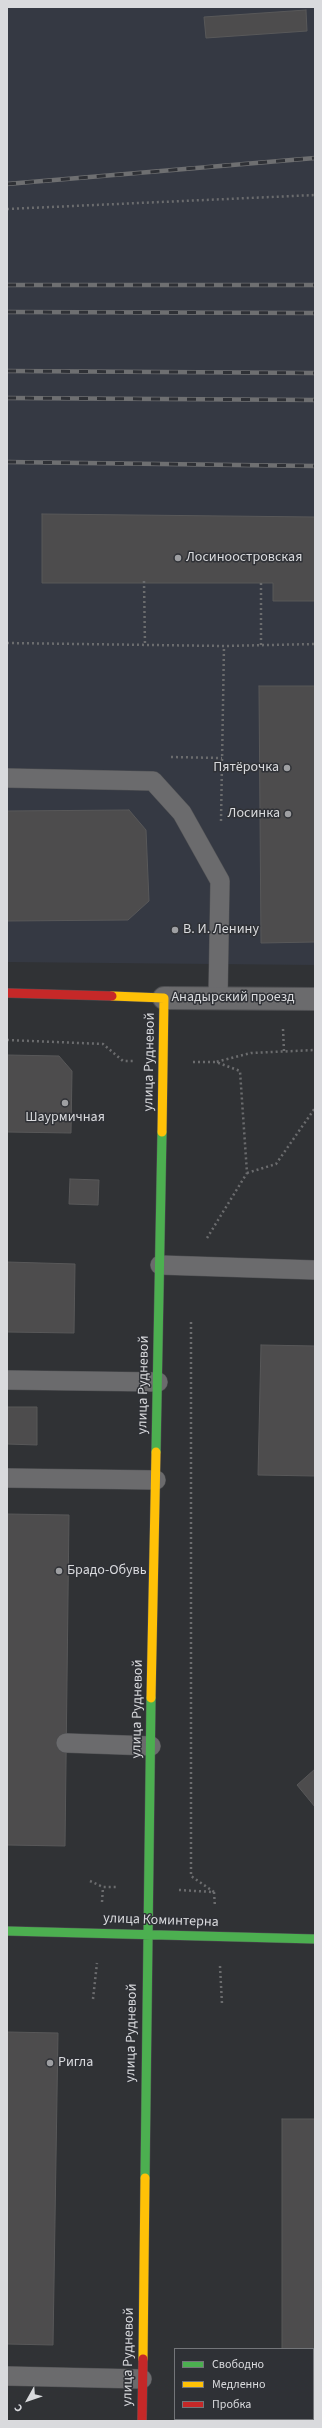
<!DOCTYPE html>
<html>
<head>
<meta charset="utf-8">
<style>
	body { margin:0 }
	#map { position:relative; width:322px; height:2428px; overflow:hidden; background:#303235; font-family:"Source Sans 3",sans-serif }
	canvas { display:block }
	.frame { position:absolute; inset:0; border:8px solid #d9dadd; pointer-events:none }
	.legend { position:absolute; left:174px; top:2348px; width:140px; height:72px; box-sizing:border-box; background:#2f3136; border:1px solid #737579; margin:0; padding:5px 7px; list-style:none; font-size:12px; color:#d9dadd }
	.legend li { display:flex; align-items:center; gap:8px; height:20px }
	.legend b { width:20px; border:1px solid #737579 }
	.north { position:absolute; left:8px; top:2380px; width:40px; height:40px; -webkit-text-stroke:3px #2f3136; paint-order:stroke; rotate:230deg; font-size:11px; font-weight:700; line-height:16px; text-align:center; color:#d9dadd }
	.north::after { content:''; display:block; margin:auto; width:14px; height:18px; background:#d9dadd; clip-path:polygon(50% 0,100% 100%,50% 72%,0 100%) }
</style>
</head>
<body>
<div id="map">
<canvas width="322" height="2428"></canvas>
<div class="frame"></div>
<ul class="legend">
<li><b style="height:5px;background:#4caf50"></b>Свободно</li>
<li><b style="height:5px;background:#ffc107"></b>Медленно</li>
<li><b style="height:5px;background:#c62828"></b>Пробка</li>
</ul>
<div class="north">С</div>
</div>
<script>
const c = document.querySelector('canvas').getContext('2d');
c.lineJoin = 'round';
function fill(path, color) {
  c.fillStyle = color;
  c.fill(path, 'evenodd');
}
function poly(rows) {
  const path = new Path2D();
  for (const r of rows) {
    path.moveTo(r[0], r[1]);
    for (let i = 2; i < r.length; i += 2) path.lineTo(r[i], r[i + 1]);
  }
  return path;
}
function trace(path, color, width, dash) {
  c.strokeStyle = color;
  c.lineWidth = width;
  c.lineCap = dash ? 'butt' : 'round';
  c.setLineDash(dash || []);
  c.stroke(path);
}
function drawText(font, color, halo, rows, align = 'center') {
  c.font = font + ' "Source Sans 3",sans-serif';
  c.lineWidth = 3;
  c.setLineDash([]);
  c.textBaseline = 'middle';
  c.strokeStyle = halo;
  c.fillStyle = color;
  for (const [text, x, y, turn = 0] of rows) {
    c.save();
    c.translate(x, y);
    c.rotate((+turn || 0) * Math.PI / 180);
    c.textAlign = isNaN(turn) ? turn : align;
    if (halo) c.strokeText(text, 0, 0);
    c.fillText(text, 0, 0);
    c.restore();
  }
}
const built = poly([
	[7,7,315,7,315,965,7,962]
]);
const building = poly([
	[306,10,307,31,206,38,204,17,306,10],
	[42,514,315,517,315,601,273,601,273,583,42,583,42,514],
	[259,686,315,686,315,942,261,943,259,686],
	[129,810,146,830,149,901,128,920,7,921,7,811,129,810],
	[7,1055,59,1056,72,1071,71,1133,7,1132,7,1055],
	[70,1179,99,1180,98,1205,69,1204,70,1179],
	[7,1262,75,1264,74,1333,7,1332,7,1262],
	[261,1345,315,1346,315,1476,258,1475,261,1345],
	[7,1407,37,1407,37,1445,7,1444,7,1407],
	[7,1514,69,1515,65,1846,7,1845,7,1514],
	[315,1769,315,1807,297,1785,315,1769],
	[7,2032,58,2033,53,2345,7,2344,7,2032],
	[282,2119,315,2119,315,2421,281,2421,281,2419,313,2419,313,2349,282,2349,282,2119]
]);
const path = poly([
	[7,209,315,195],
	[144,581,145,645],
	[7,643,224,646,315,644],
	[261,645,261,583],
	[171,757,222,758],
	[221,821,224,646],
	[283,1029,284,1051],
	[7,1040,103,1044,123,1061,134,1061],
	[193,1062,216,1062],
	[247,1173,276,1164,315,1108],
	[207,1238,247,1173,240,1071,216,1062,251,1053,315,1050],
	[191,1322,191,1876,214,1892],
	[90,1881,103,1887,118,1887],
	[179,1890,213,1892],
	[214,1892,215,1907],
	[102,1902,103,1887],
	[220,1966,222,2004],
	[93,1999,97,1963]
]);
const lane = poly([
	[7,778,153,781,182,813,220,881,218,998],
	[160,1265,315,1270],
	[7,1380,158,1382],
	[7,1478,156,1480],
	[66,1743,151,1746],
	[7,2376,142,2379]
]);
const street = poly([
	[164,998,315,999]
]);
const fast = poly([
	[156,1452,162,1132],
	[7,1931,315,1939],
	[145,2178,151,1698]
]);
const slow = poly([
	[112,996,164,998,162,1132],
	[151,1698,156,1452],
	[143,2359,145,2178]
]);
const jam = poly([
	[7,993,112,996],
	[142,2421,143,2359]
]);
const rail = poly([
	[7,184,315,158],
	[7,285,315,285],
	[7,312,315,313],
	[7,371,315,373],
	[7,398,315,400],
	[7,462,315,466]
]);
const markers = [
	[178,558,4,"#9e9fa2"],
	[287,768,4,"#9e9fa2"],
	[288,814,4,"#9e9fa2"],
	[175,930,4,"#9e9fa2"],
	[65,1103,4,"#9e9fa2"],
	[59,1571,4,"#9e9fa2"],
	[50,2063,4,"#9e9fa2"]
];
const poiNames = [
	["Лосиноостровская",186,558],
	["Пятёрочка",279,768,"right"],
	["Лосинка",280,814,"right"],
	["В. И. Ленину",183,930],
	["Шаурмичная",65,1118,"center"],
	["Брадо-Обувь",67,1571],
	["Ригла",58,2063]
];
const streetNames = [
	["Анадырский проезд",233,998],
	["улица Рудневой",150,1062,-89],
	["улица Рудневой",144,1385,-89],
	["улица Рудневой",138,1709,-89],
	["улица Коминтерна",161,1921,2],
	["улица Рудневой",132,2033,-89],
	["улица Рудневой",129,2357,-89]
];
fill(built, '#353943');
fill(building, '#4d4c4d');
trace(building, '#585859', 1);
trace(lane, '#4f5053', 20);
trace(street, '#4f5053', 24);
trace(fast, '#4f5053', 10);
trace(slow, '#4f5053', 10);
trace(jam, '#4f5053', 10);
trace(path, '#6b6c6e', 2.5, [2, 3]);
trace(lane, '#6b6b6d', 19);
trace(street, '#6b6b6d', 22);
trace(fast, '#4caf50', 9);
trace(slow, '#ffc107', 9);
trace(jam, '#c62828', 9);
trace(rail, '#6e6f71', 4.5);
trace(rail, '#2f3136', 3, [9]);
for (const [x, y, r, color] of markers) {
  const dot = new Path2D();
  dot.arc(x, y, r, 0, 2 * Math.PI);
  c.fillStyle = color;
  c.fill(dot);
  trace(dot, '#2f3136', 1.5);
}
drawText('14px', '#d9dadd', '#2f3136', poiNames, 'left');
drawText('14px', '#d9dadd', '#2f3136', streetNames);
</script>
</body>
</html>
